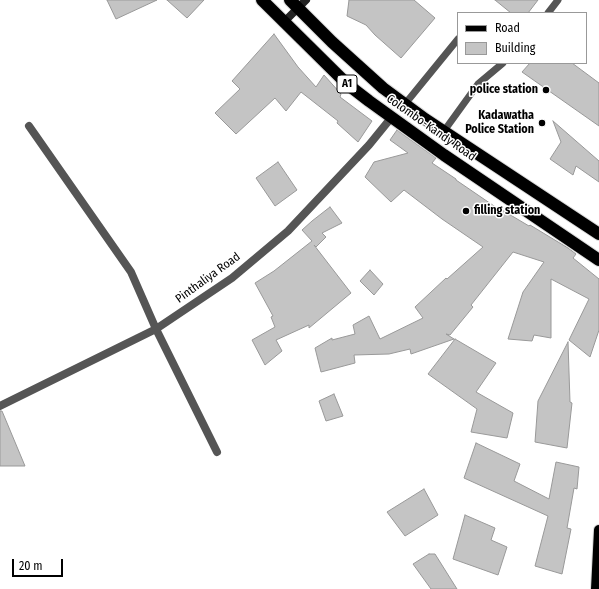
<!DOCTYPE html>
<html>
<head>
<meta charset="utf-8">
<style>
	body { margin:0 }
	#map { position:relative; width:599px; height:589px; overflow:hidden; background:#fff; font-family:"Fira Sans Condensed",sans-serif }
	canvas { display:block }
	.legend { position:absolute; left:457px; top:12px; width:130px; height:52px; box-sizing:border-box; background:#fff; border:1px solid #999; margin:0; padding:5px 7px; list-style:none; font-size:12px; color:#000 }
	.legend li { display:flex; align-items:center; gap:8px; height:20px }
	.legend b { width:20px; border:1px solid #999 }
	.scale { position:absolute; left:12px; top:559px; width:51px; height:18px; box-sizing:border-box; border:2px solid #000; border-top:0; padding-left:5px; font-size:12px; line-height:14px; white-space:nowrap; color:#000; -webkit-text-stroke:3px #fff; paint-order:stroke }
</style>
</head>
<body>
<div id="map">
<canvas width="599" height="589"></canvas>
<ul class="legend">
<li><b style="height:5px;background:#000"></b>Road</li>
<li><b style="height:11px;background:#c4c4c4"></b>Building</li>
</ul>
<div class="scale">20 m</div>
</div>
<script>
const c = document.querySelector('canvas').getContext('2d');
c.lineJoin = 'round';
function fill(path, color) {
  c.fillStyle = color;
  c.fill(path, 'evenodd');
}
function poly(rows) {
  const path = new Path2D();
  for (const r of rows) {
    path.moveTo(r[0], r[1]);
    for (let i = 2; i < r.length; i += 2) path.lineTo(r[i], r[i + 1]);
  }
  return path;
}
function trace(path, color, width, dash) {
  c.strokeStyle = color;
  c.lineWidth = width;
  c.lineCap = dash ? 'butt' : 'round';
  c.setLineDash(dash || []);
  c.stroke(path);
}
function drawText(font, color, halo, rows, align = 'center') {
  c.font = font + ' "Fira Sans Condensed",sans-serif';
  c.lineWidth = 3;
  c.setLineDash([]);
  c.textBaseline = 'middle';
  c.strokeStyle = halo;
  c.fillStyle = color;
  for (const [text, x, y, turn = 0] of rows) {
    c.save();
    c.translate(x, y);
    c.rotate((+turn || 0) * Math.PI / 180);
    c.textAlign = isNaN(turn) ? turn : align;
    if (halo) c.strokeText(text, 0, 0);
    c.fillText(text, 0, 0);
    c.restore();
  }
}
const building = poly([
	[107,0,157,0,116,19,107,0],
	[167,0,204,0,187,18,167,0],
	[349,0,414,0,435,18,401,58,375,35,366,25,347,16,349,0],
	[495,0,538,0,528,13,511,13,495,0],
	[274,34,298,67,316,87,324,75,341,94,340,97,372,121,358,142,337,123,338,121,301,92,286,111,275,98,236,134,215,113,240,89,232,81,274,34],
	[530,63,572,63,599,83,599,126,522,72,530,63],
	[553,121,599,161,599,182,576,166,573,175,550,159,561,142,553,121],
	[397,130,436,158,432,163,456,179,456,180,497,208,497,207,529,226,530,225,568,248,576,254,573,258,599,279,599,330,590,357,569,340,589,299,551,279,551,338,534,335,532,341,508,339,523,292,544,262,513,252,471,305,473,307,450,335,446,334,454,339,411,354,410,349,389,354,354,355,355,363,321,372,315,348,332,338,332,340,355,334,353,325,369,316,380,339,423,318,415,307,446,278,447,279,483,247,442,219,404,190,391,202,365,177,374,162,408,153,390,140,397,130],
	[278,162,297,190,275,206,256,178,278,162],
	[330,207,342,223,322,233,326,237,316,247,314,245,351,293,309,328,309,325,276,340,282,351,265,365,252,340,275,327,271,317,273,316,255,283,274,271,312,241,302,230,312,221,330,207],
	[370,270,383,284,374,295,360,281,370,270],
	[455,339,496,363,476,392,513,413,507,438,471,432,477,409,428,374,455,339],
	[568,342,570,402,572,403,567,448,535,442,538,401,568,342],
	[334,394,343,416,326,421,319,401,334,394],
	[0,411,2,411,25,466,0,466,0,411],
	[476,443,520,464,514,481,549,499,556,462,579,467,577,489,574,488,567,528,571,529,562,574,535,566,548,516,464,478,476,443],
	[424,489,438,515,405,536,387,512,424,489],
	[465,515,495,528,491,540,507,547,498,575,453,559,465,515],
	[429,554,435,554,457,589,431,589,413,564,429,554]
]);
const lane = poly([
	[548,13,558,0],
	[405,104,458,39],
	[444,131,478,84,503,63]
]);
const street = poly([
	[29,126,131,272,156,329,217,452],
	[0,406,156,329,232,278,288,231,369,145,391,118]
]);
const secondary = poly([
	[283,23,306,0]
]);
const primary = poly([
	[596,589,599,530]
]);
const highway = poly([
	[262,0,347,84,369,101,444,155,599,260],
	[290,0,332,42,383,88,425,119,599,234]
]);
const markers = [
	[546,90,4,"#000"],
	[542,123,4,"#000"],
	[466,211,4,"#000"]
];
const shields = [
	[347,84,20]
];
const shieldNames = [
	["A1",347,84]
];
const poiNames = [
	["police station",538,90],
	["Kadawatha",534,116],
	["Police Station",534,130],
	["filling station",474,211,"left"]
];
const streetNames = [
	["Colombo-Kandy Road",431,128,35],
	["Pinthaliya Road",208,278,-36]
];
fill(building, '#c4c4c4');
trace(building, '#999', 1);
trace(primary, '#dbdbdb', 12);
trace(highway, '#dbdbdb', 14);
trace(lane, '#555', 7);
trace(street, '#555', 8);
trace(secondary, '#222', 8);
trace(primary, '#000', 10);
trace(highway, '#000', 12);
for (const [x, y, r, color] of markers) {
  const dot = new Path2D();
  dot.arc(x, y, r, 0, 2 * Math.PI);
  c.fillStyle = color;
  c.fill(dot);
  trace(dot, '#fff', 1.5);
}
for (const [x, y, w] of shields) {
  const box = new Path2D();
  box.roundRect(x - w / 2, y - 9, w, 18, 3);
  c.fillStyle = '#fff';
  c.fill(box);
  trace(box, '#000', 1);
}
drawText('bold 11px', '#000', null, shieldNames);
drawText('bold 12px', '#000', '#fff', poiNames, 'right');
drawText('12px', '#000', '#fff', streetNames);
</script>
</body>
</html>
